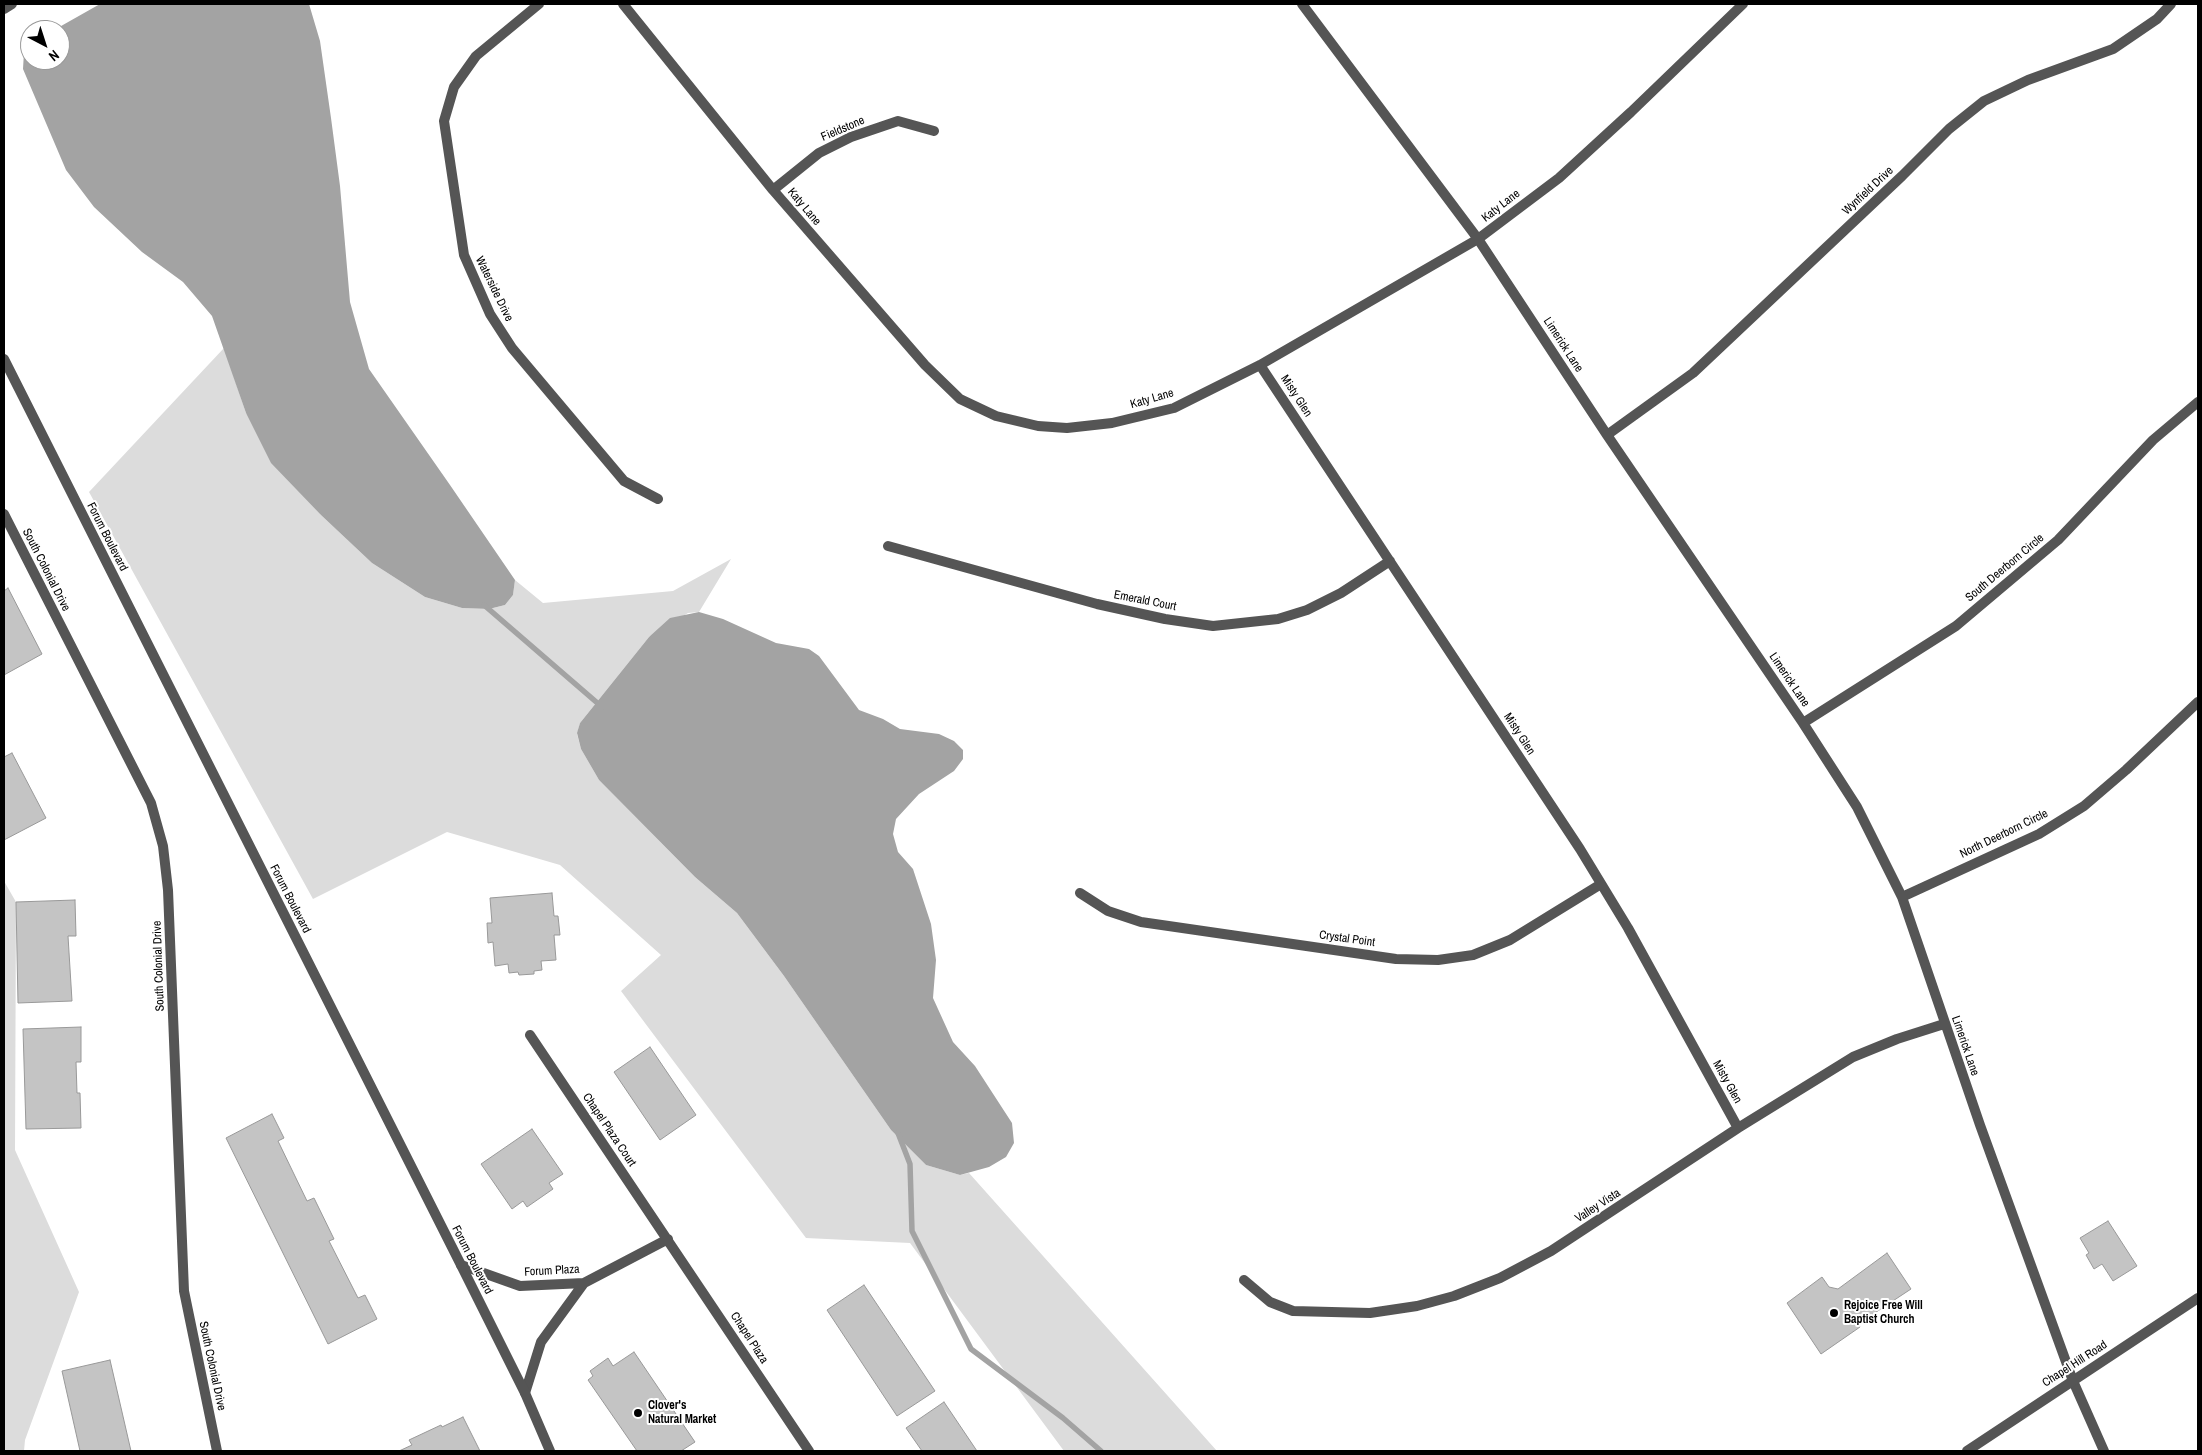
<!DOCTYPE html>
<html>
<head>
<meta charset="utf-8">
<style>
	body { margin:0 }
	#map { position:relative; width:2202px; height:1455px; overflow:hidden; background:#fff; font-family:"Archivo Narrow",sans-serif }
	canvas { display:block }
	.frame { position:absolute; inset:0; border:5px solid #000; pointer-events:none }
	.north { position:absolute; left:20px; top:20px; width:50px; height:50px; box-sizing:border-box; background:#fff; border:1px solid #999; border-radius:50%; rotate:140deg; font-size:14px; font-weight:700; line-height:20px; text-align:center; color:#000 }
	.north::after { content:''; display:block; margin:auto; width:18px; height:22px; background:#000; clip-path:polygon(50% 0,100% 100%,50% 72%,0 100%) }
</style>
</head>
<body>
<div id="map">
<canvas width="2202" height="1455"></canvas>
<div class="frame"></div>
<div class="north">N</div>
</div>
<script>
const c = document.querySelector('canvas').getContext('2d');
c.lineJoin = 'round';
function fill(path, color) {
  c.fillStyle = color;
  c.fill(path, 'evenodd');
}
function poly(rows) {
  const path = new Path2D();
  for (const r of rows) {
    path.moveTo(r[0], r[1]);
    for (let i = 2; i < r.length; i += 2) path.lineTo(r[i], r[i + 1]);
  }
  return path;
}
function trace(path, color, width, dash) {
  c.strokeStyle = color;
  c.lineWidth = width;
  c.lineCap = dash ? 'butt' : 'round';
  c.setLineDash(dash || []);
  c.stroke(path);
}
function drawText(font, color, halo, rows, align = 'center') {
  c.font = font + ' "Archivo Narrow",sans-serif';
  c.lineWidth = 4;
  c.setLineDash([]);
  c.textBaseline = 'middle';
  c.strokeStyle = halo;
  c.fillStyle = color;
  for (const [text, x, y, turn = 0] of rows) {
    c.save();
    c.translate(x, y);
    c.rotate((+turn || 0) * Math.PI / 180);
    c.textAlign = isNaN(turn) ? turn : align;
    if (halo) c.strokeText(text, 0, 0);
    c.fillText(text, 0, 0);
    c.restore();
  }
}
const green = poly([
	[224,348,246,413,322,516,372,563,425,597,462,608,489,609,505,605,513,595,515,580,543,603,673,591,731,559,699,612,688,613,649,637,580,723,577,734,581,749,599,780,695,877,737,913,784,976,891,1130,926,1165,960,1175,969,1173,1217,1451,1064,1451,910,1243,806,1238,621,991,661,955,560,865,447,832,313,899,89,492],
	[4,881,16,902,15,1150,79,1292,25,1440,24,1451,4,1451]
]);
const water = poly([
	[100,4,309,4,320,41,331,118,340,186,350,302,369,369,450,485,515,580,513,595,505,605,489,609,462,608,425,597,372,563,322,516,271,463,246,413,212,316,183,282,142,252,94,207,66,170,23,69,24,52,30,47,30,60,60,60,60,30,54,30],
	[699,612,723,619,776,643,809,649,819,656,859,710,883,719,900,729,939,734,954,741,963,750,963,759,954,771,919,794,896,819,893,834,898,852,913,869,931,924,936,960,933,998,953,1042,975,1066,1012,1123,1014,1143,1006,1157,989,1167,960,1175,926,1165,891,1130,784,976,737,913,695,877,599,780,581,749,577,733,580,723,649,637,670,618]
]);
const stream = poly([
	[37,26,41,30],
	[484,605,602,707],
	[898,1133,910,1164,912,1231,971,1349,1063,1418,1101,1451]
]);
const building = poly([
	[8,588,42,654,4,675,4,591,8,588],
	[12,753,46,818,4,840,4,757,12,753],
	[552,893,554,916,558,916,560,935,554,935,556,960,541,961,542,970,534,971,534,974,519,975,518,972,509,973,508,964,495,966,493,942,488,943,487,923,492,923,490,898,552,893],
	[75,900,76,936,68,936,72,1001,18,1003,16,902,75,900],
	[81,1027,81,1062,76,1062,77,1093,80,1093,81,1128,26,1129,23,1029,81,1027],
	[650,1047,696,1115,660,1140,614,1072,650,1047],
	[272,1114,284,1138,278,1141,307,1201,314,1198,334,1239,329,1241,358,1298,365,1295,377,1319,328,1344,226,1138,272,1114],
	[532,1129,563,1174,549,1183,553,1189,527,1207,523,1201,512,1209,481,1164,532,1129],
	[2108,1221,2137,1266,2113,1281,2102,1264,2094,1269,2086,1255,2089,1253,2080,1238,2108,1221],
	[1887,1253,1911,1289,1858,1324,1860,1327,1821,1354,1787,1303,1822,1277,1829,1287,1838,1289,1887,1253],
	[864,1285,935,1391,897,1416,827,1310,864,1285],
	[634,1352,695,1442,681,1451,637,1451,588,1380,593,1376,590,1371,608,1358,613,1366,634,1352],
	[110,1360,131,1451,80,1451,62,1371,110,1360],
	[944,1402,977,1451,922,1451,906,1428,944,1402],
	[463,1417,480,1451,399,1451,412,1445,409,1440,441,1425,442,1427,463,1417]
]);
const minor = poly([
	[539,4,476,56,454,87,444,121,464,255,490,314,512,348,624,481,658,499],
	[623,4,773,190,925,365,960,399,996,416,1038,426,1067,428,1112,423,1174,408,1260,365,1478,239,1559,178,1631,112,1743,4],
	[1302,4,1478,239,1607,435,1803,723,1857,807,1902,897,1980,1125,2073,1381,2104,1451],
	[4,9,12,4],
	[773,190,819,153,851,137,898,121,934,131],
	[1260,365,1580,849,1628,928,1738,1128],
	[1607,435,1693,373,1902,176,1949,129,1984,101,2028,80,2113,49,2157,19,2171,4],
	[4,514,151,803,163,846,168,890,184,1291,217,1451],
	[888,546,1097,604,1165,619,1213,626,1278,619,1307,610,1341,593,1390,561],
	[1803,723,1956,626,2058,540,2153,440,2198,402],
	[1080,893,1108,911,1141,922,1396,959,1438,960,1473,955,1510,940,1601,884],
	[1902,897,2039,834,2084,806,2126,770,2198,702],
	[530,1035,809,1451],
	[461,1265,520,1286,584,1283,668,1239],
	[1244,1280,1270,1302,1293,1311,1370,1313,1417,1306,1454,1296,1500,1278,1551,1251,1738,1128,1853,1057,1897,1039,1944,1024],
	[525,1393,541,1342,584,1283]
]);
const tertiary = poly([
	[4,359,461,1265,525,1393,550,1451],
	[1967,1451,2198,1298]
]);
const markers = [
	[1834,1313,5,"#000"],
	[638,1413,5,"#000"]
];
const streetNames = [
	["Fieldstone",843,129,-23],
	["Wynfield Drive",1868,191,-43],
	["Katy Lane",1501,206,-38],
	["Katy Lane",804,207,50],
	["Waterside Drive",494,289,64],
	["Limerick Lane",1563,345,57],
	["Misty Glen",1296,396,57],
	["Katy Lane",1152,399,-16],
	["Forum Boulevard",107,537,63],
	["South Deerborn Circle",2005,568,-40],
	["South Colonial Drive",46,570,63],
	["Emerald Court",1145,601,11],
	["Limerick Lane",1789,680,56],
	["Misty Glen",1519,734,57],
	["North Deerborn Circle",2004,834,-26],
	["Forum Boulevard",290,899,63],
	["Crystal Point",1347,939,8],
	["South Colonial Drive",159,966,-92],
	["Limerick Lane",1965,1046,71],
	["Misty Glen",1727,1082,61],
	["Chapel Plaza Court",609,1130,56],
	["Valley Vista",1598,1206,-33],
	["Forum Boulevard",472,1260,63],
	["Forum Plaza",552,1271,-3],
	["Chapel Plaza",749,1338,57],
	["Chapel Hill Road",2075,1364,-33],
	["South Colonial Drive",212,1366,78]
];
const poiNames = [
	["Rejoice Free Will",1844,1306],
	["Baptist Church",1844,1320],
	["Clover's",648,1406],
	["Natural Market",648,1420]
];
fill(green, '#dcdcdc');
fill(water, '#a3a3a3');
trace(stream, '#a3a3a3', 5.5);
fill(building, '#c4c4c4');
trace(building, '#999', 1);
trace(minor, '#555', 10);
trace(tertiary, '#555', 10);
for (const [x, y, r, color] of markers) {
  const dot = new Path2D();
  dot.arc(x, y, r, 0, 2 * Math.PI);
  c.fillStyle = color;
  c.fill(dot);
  trace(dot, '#fff', 2);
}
drawText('12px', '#000', '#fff', streetNames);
drawText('bold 12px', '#000', '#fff', poiNames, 'left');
</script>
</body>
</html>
